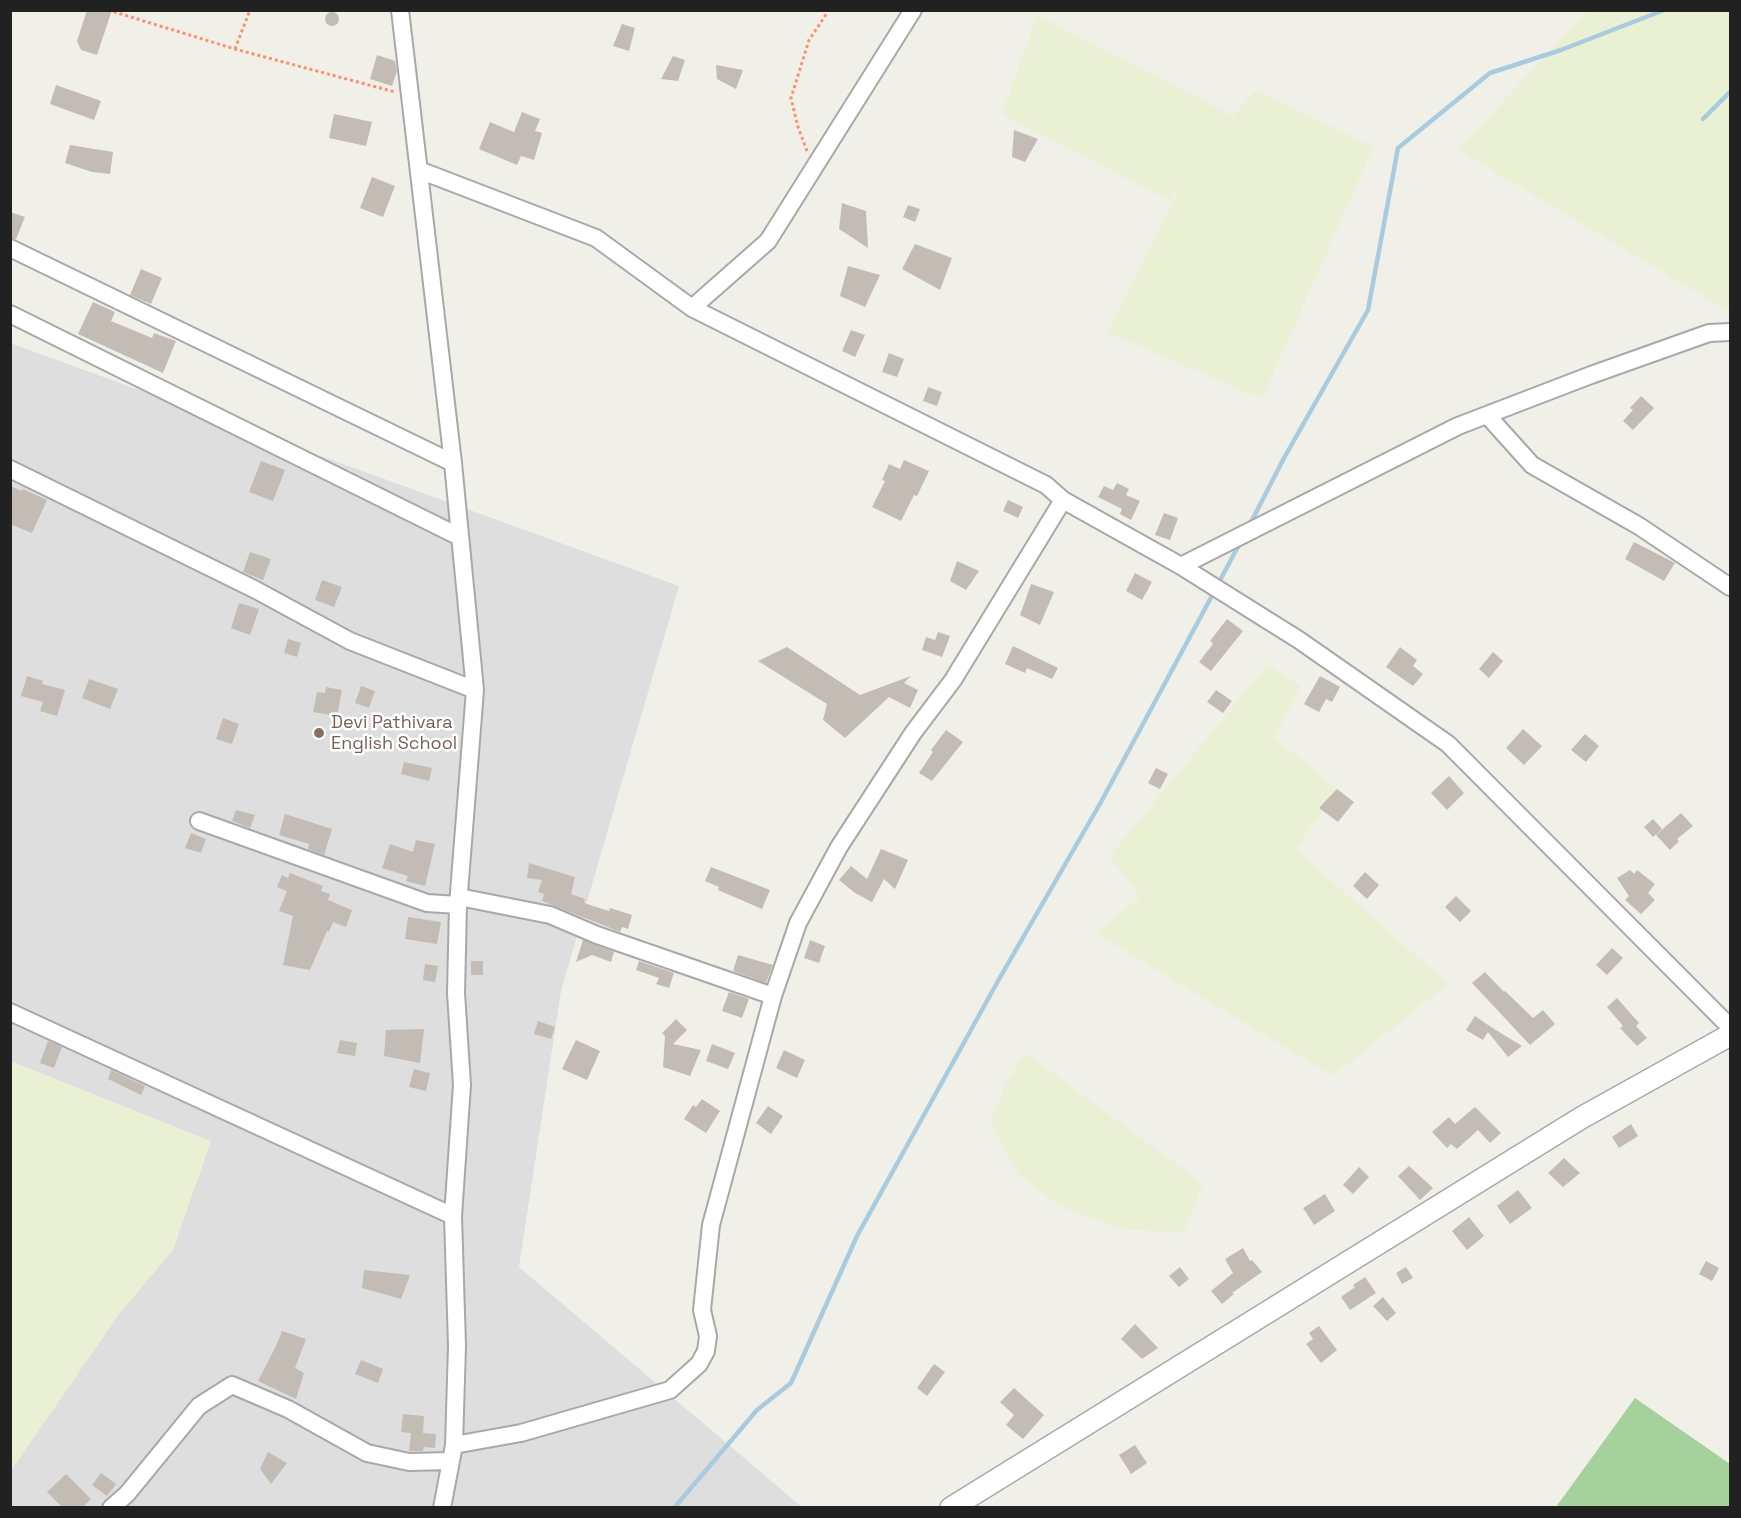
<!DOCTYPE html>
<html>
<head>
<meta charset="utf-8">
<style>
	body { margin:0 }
	#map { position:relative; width:1741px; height:1518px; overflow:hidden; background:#f1f0e8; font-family:"Space Grotesk",sans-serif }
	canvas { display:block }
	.frame { position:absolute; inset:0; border:12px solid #212121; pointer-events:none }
</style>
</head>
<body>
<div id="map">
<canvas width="1741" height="1518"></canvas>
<div class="frame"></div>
</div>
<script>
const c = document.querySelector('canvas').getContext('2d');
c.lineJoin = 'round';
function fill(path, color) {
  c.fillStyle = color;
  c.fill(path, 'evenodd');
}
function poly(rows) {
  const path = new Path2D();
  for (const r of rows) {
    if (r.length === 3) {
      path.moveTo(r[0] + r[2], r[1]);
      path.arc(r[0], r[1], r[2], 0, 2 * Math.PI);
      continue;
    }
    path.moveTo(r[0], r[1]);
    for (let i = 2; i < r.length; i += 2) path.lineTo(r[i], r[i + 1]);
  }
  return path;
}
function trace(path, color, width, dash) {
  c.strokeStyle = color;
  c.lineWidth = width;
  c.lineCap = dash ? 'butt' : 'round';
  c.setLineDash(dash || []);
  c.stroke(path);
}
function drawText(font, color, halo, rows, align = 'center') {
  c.font = font + ' "Space Grotesk",sans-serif';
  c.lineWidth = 5;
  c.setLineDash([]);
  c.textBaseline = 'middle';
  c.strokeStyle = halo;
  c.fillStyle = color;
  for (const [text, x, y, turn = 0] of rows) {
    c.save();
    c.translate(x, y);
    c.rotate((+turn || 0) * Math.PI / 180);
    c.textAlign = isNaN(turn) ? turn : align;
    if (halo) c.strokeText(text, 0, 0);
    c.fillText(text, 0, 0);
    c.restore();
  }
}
const residential = poly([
	[10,343,679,586,561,991,519,1267,802,1507,11,1507]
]);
const farmland = poly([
	[1588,10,1730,11,1730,312,1458,150],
	[1037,15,1233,116,1255,91,1374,146,1262,399,1107,332,1180,189,1170,201,1002,114],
	[1268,664,1301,687,1275,738,1337,789,1296,849,1448,984,1333,1076,1095,933,1140,897,1109,857],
	[1025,1054,1035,1059,1203,1184,1183,1233,1121,1229,1059,1206,1019,1175,990,1123,1006,1082],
	[11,1061,211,1141,173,1250,119,1314,11,1471]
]);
const forest = poly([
	[1635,1398,1730,1464,1730,1507,1556,1507]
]);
const stream = poly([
	[1703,119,1730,92],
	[1249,526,1284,458,1368,310,1398,148,1490,73,1561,50,1664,10],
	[1218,584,1241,541],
	[674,1508,757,1410,791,1383,857,1236,998,981,1101,802,1214,592]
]);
const building = poly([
	[87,10,112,10,97,55,81,50,77,41],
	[332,19,7],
	[622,24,635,28,629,51,613,46],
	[377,55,395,61,397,71,392,86,370,79],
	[673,56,685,60,678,81,661,79],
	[716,65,743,70,736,89,717,79],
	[56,85,101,101,94,120,50,104],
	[522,112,540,119,535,131,542,133,534,160,521,156,517,165,479,149,490,122,514,132],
	[334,114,372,122,366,146,329,138],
	[1014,130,1038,139,1025,162,1012,157],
	[70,145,113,152,110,174,92,172,65,163],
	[372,177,395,186,383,217,360,208],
	[842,203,866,211,868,248,839,229],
	[908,205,920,209,915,222,903,217],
	[10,212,25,217,16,239,10,238],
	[915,244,952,258,940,290,902,269],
	[848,266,880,275,865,307,840,296],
	[141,269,162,278,151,304,130,295],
	[93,302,115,312,111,321,152,338,154,333,176,341,163,373,78,334],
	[851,330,865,335,855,357,842,351],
	[889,353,904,359,897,377,882,372],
	[928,387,942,392,937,406,923,401],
	[1641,396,1654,408,1633,430,1623,421,1633,410,1630,408],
	[904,460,929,471,917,496,914,495,901,521,872,507,885,481,882,480,889,464,900,469],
	[261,461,285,470,273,501,249,492],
	[1117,483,1129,489,1126,495,1140,501,1131,520,1120,514,1122,509,1098,497,1104,486,1113,490],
	[10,486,22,491,23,489,47,500,32,533,10,524],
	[1008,500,1023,507,1018,518,1003,511],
	[1164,513,1178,518,1170,540,1155,535],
	[1634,542,1675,563,1664,581,1625,559],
	[250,552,271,559,263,580,243,572],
	[957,561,979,571,966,590,950,581],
	[1135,573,1152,582,1142,600,1126,591],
	[322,580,342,587,334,607,315,600],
	[1031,584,1054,592,1040,625,1020,615],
	[239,603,259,609,250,635,231,628],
	[1227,619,1243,631,1211,671,1199,662,1213,644,1210,641],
	[938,632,950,636,942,657,922,650,926,637,935,640],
	[288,639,301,643,297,657,284,653],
	[1013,646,1058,668,1052,679,1027,668,1025,673,1005,664],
	[787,647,860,695,911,676,904,683,918,690,910,708,889,697,845,738,823,720,827,704,758,661],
	[1400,647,1417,660,1413,666,1423,674,1413,686,1386,667],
	[1493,652,1503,661,1489,678,1479,669],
	[27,676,43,681,42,684,65,690,57,716,40,711,43,702,21,696],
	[1320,676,1340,687,1332,702,1326,699,1319,712,1304,704],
	[89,679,118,689,110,709,82,698],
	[361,686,375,691,369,708,355,703],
	[326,687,342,690,337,716,313,712,317,692,325,693],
	[1216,690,1232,701,1223,713,1207,702],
	[223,718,239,724,232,744,216,739],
	[1523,729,1542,746,1524,765,1506,748],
	[946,730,963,742,932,781,919,773,933,752,931,750],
	[1585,734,1599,746,1586,762,1571,750],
	[404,762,432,768,429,781,401,774],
	[1156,768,1168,774,1160,789,1148,783],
	[1449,776,1464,793,1447,810,1431,793],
	[1337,789,1354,802,1338,822,1319,808],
	[236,810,255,815,250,828,232,821],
	[1681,813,1693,826,1677,839,1679,841,1670,850,1656,835],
	[285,814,332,829,324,855,308,849,309,844,279,835],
	[1653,819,1662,829,1653,837,1644,827],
	[191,833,206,839,201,853,185,848],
	[416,840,435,844,425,886,406,881,408,876,382,868,390,844,413,852],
	[881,849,908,860,895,889,884,879,872,902,855,893,839,880,851,866,867,879],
	[529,863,575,877,571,894,585,899,584,903,609,911,610,908,632,915,628,929,622,927,620,932,542,901,544,894,538,892,542,880,527,878],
	[711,867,770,890,762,909,718,890,719,887,705,881],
	[1630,870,1634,874,1637,870,1655,884,1648,893,1655,900,1641,914,1625,900,1629,896,1617,878],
	[1365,872,1379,885,1367,899,1353,886],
	[290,873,323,886,321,891,330,894,328,900,352,910,346,927,333,922,329,932,327,931,310,970,283,965,293,916,279,911,287,891,277,887,282,875,288,878],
	[1456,896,1471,911,1460,922,1445,907],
	[408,917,441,922,437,944,405,939],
	[583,940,614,952,611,962,592,955,576,962],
	[810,940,825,946,819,963,804,958],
	[1612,948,1623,958,1607,975,1596,965],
	[738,955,773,965,766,983,733,971],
	[471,961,483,961,483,975,471,975],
	[639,961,674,973,669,988,656,984,659,978,636,970],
	[425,964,438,966,435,982,423,980],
	[1485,972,1504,992,1505,991,1533,1018,1543,1010,1555,1024,1530,1045,1472,983],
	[729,992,749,999,742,1018,722,1011],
	[1617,998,1639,1023,1636,1026,1647,1038,1637,1046,1620,1028,1623,1026,1607,1007],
	[1475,1016,1491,1027,1522,1046,1508,1057,1488,1032,1483,1040,1466,1030],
	[676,1019,687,1030,673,1044,701,1050,690,1076,663,1067,665,1036,662,1033],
	[538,1021,555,1027,551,1039,534,1034],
	[424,1029,420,1063,384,1056,386,1030],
	[340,1040,357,1043,355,1056,337,1053],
	[576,1040,600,1051,587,1080,562,1069],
	[48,1041,62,1047,54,1068,40,1063],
	[712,1044,735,1053,728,1069,706,1061],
	[784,1050,805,1060,797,1078,776,1068],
	[414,1069,430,1073,426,1091,409,1087],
	[111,1070,145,1086,141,1095,108,1079],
	[702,1099,720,1111,706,1133,684,1119,693,1105,696,1107],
	[768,1106,783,1116,771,1134,756,1123],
	[1475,1107,1501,1133,1490,1143,1478,1130,1457,1149,1451,1144,1447,1148,1432,1132,1449,1117,1455,1124],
	[1631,1124,1638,1136,1619,1148,1612,1137],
	[1564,1158,1580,1173,1563,1187,1548,1173],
	[1409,1166,1433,1188,1420,1200,1398,1176],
	[1359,1167,1369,1177,1353,1194,1343,1185],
	[1518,1190,1532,1208,1510,1224,1497,1206],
	[1325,1194,1335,1211,1314,1225,1303,1208],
	[1469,1217,1484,1236,1467,1250,1452,1231],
	[1243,1248,1250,1261,1252,1260,1262,1272,1232,1293,1234,1294,1222,1304,1211,1291,1233,1273,1225,1259],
	[1706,1261,1719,1268,1712,1281,1699,1274],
	[1180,1267,1189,1279,1179,1287,1169,1276],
	[1406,1267,1413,1278,1402,1284,1396,1273],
	[364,1270,410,1275,401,1299,362,1288],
	[1365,1277,1376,1293,1350,1310,1341,1297,1355,1287,1353,1285],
	[1383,1297,1396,1313,1387,1321,1373,1306],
	[1135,1324,1158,1348,1142,1359,1121,1339],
	[1319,1326,1337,1350,1321,1363,1306,1344,1313,1339,1309,1333],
	[282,1331,306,1339,295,1368,304,1373,296,1399,258,1381,276,1346],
	[361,1360,383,1369,378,1383,355,1374],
	[934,1364,945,1372,927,1396,917,1388],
	[1014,1388,1044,1415,1023,1439,1006,1425,1014,1415,1000,1402],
	[403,1414,424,1416,423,1433,436,1434,435,1448,424,1447,423,1451,409,1451,411,1433,401,1432],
	[1135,1445,1147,1463,1131,1474,1119,1455],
	[268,1452,287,1463,271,1484,260,1469],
	[101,1473,116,1484,107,1496,92,1485],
	[66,1474,91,1499,82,1508,63,1508,47,1492]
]);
const path = poly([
	[108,10,235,49,395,92],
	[235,49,250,10],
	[807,151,798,127,791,98,809,40,827,13,827,10]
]);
const minor = poly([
	[400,10,453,463,475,690,458,905,456,993,462,1085,453,1216,457,1346,454,1445,442,1508],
	[419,170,596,238,692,308,1046,485,1063,500,1181,566,1299,640,1448,744,1730,1027],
	[10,248,453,463],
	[692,308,768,241,913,10],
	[10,314,460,537],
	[1487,415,1532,465,1639,526,1730,587],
	[10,469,254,589,350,641,475,690],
	[1181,566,1458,426,1591,375,1709,333,1730,332],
	[199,821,427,903,458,905],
	[459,897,550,915,597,935,773,996],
	[10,1012,453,1216],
	[454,1445,521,1433,670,1390,699,1364,706,1351,708,1336,702,1310,711,1225,773,996,798,923,839,847,913,733,953,680,1063,500],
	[111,1508,127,1494,199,1406,232,1385,288,1409,367,1453,409,1462,451,1461]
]);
const tertiary = poly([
	[951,1508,1581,1118,1730,1035]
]);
const markers = [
	[319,733,6,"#8d6e63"]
];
const educationNames = [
	["Devi Pathivara",331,723],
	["English School",331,744]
];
fill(residential, '#dfdede');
fill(farmland, '#eaf0d3');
fill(forest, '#a5d19c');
trace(stream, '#a8cbdf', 4.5);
fill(building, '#c2bcb4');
trace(minor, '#a8a8a8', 20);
trace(tertiary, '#a8a8a8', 24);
trace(path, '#fb906f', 3, [3, 3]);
trace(minor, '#fff', 16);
trace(tertiary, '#fff', 21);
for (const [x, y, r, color] of markers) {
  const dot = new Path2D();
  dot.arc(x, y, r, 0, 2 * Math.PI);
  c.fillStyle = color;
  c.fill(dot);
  trace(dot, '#fff', 2);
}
drawText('18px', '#785e54', '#fff', educationNames, 'left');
</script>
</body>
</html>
